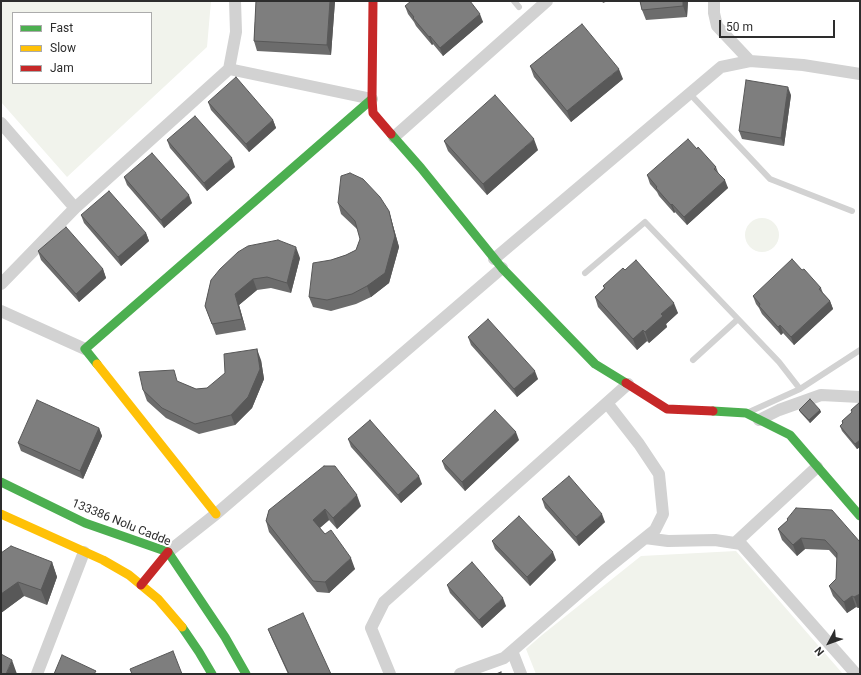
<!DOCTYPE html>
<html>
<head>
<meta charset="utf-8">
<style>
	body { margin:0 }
	#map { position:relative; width:861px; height:675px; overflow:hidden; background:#fff; font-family:Roboto,sans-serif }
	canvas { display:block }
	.frame { position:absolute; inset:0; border:2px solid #2d2d2d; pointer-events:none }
	.legend { position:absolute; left:12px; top:12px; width:140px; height:72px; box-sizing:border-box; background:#fff; border:1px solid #ababab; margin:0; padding:5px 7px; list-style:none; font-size:12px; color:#2d2d2d }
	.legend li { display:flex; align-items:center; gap:8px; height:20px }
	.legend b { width:20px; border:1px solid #ababab }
	.north { position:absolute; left:809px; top:623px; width:40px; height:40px; -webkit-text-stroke:3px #fff; paint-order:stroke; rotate:229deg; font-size:11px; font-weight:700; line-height:16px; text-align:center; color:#2d2d2d }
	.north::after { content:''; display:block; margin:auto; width:14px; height:18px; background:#2d2d2d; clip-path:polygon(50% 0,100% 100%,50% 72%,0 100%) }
	.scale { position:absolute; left:719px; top:20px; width:116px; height:18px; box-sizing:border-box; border:2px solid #2d2d2d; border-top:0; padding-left:5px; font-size:12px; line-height:14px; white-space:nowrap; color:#2d2d2d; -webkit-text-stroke:3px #fff; paint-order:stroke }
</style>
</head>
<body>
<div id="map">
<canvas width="861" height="675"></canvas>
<div class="frame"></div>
<ul class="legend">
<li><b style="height:5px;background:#4caf50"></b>Fast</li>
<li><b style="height:5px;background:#ffc107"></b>Slow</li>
<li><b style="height:5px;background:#c62828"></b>Jam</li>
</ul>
<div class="north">N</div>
<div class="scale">50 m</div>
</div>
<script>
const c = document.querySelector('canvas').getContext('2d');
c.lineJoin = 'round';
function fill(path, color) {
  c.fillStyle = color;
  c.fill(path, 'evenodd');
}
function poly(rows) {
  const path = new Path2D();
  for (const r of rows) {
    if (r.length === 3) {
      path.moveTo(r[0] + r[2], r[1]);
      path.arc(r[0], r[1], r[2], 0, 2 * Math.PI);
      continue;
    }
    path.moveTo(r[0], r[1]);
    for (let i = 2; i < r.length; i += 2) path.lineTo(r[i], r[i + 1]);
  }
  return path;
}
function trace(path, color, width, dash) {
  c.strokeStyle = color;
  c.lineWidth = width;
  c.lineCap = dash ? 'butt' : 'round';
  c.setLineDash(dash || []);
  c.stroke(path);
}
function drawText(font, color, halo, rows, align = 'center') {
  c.font = font + ' Roboto,sans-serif';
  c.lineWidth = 4;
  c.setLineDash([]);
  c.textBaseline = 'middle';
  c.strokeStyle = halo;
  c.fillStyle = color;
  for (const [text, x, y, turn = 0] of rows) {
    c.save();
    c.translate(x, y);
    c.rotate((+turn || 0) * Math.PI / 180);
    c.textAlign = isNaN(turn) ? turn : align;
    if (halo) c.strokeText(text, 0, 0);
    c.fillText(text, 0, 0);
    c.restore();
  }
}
const green = poly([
	[1,1,211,1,207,47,67,177,1,102],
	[13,13,151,13,151,83,13,83],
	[762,235,17],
	[736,551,843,674,536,674,526,649,542,635,641,556]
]);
const lane = poly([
	[514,1,519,7],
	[690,94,770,179,852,211],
	[585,273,645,222,738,319,779,362,800,389],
	[693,360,738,319],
	[749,412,800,389,860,350]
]);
const street = poly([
	[714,1,714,13,717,26,750,61],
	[229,69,372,99],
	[1,123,75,208],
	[394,137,547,1],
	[494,259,721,67,750,61,803,65,860,74],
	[1,284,75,208,229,69,236,32,235,1],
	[1,311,85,349],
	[759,420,779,410,821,395,860,397],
	[645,538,668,541,715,540,741,544,856,674],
	[735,543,817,467],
	[168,552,216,514,502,268],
	[512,651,521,674],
	[37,674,84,552],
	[390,674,371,628,384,602,628,384],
	[460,674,504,658,604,571,655,530,663,514,659,474,639,444,607,403]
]);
const fast = poly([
	[391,134,421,168,502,268,595,364,626,383],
	[97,364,85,349,372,99],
	[713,411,746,413,790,435,860,516],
	[1,482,85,523,168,552,225,637,246,674],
	[182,627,199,652,212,674]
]);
const slow = poly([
	[97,364,216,514],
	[1,514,103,560,129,575,158,599,182,627]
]);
const jam = poly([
	[373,1,372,99,373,113,391,134],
	[626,383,667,409,713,411],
	[141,585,168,552]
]);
const wall = poly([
	[256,1,335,1,331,55,257,51,254,41],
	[602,1,608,1,603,3],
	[640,1,688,1,687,17,646,20,642,10],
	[473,5,483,22,443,56,433,44,432,45,416,26,414,22,408,14,405,6],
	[530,66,623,79,571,122,534,77],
	[791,95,784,146,742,139,739,131],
	[208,102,273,120,276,128,249,152,211,110],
	[167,140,235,167,207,191,170,148],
	[444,141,538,150,487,195,448,151],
	[697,149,716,167,718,172,728,188,687,225,675,212,674,213,659,196,657,192,650,184,647,175],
	[124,177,192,203,164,228,127,185],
	[338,203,389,211,392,222,399,247,389,283,371,297,356,304,331,311,313,307,309,297,331,260,346,255,356,250,360,239,358,230,341,214],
	[81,215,146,233,149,241,121,266,84,223],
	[38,251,103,269,106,278,79,302,41,260],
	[300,258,291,293,271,288,257,290,239,305,246,330,216,335,205,306,211,280],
	[625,270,678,313,666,324,667,327,649,343,647,341,637,350,598,307,595,297,604,288,603,286],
	[802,270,821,288,823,293,830,301,833,309,794,345,783,333,781,335,762,314,759,308,756,304,753,296],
	[468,337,538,379,517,397,471,345],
	[261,360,264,379,252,408,235,425,199,434,166,418,147,401,143,390,178,382,196,389,207,388],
	[860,402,860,447,857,449,842,431,840,426,842,424,842,421,852,412,851,410],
	[799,410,820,410,821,412,810,423,800,412],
	[99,428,102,436,83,479,21,451,18,443],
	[348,439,422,484,401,503,351,447],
	[519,440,465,491,445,469,442,461],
	[542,499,605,522,579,546,545,508],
	[361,506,337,529,329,520,320,528,355,569,329,593,317,592,269,532,266,521,269,510],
	[787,519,860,542,860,607,858,608,856,607,847,613,833,596,829,586,836,579,837,559,829,550,805,549,797,556,782,540,778,529,787,521],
	[492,541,556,560,530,586,495,549],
	[1,553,52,562,57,577,47,605,24,596,1,613],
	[447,585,506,606,482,628,450,593],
	[268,629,331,674,288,674,272,639]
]);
const shadedWall = poly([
	[330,1,335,1,331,55,327,45],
	[683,1,688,1,687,17,683,6],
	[480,14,483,22,443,56,440,48],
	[430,36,433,44,432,45,429,37],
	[619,69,623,79,571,122,567,111],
	[788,87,791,95,784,146,781,138],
	[273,120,276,128,249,152,246,144],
	[534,139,538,150,487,195,483,184],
	[232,158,235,167,207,191,204,183],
	[725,180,728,188,687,225,684,217],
	[189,195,192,203,164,228,161,220],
	[672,204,675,212,674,213,671,205],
	[389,211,392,222,399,247,389,283,371,297,367,286],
	[146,233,149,241,121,266,118,257],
	[296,247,300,258,291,293,287,283],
	[103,269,106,278,79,302,76,294],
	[253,279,257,290,239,305,246,330,242,319,235,294],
	[830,301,833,309,794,345,791,337],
	[674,303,678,313,666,324,667,327,649,343,645,332,661,314],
	[780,325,783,333,781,335,778,327],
	[643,330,647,341,637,350,633,339],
	[257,349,261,360,264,379,252,408,235,425,231,415],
	[535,371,538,379,517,397,514,389],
	[820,410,821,412,810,423,809,420],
	[99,428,102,436,83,479,80,471],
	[516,432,519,440,465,491,462,482],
	[860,440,860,447,857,449,855,444],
	[419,476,422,484,401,503,398,495],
	[357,495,361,506,337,529,333,518],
	[325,509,329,520,317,530,313,520],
	[602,514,605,522,579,546,576,537],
	[801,538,805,549,797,556,793,545],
	[553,552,556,560,530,586,527,577],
	[351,558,355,569,329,593,325,582],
	[52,562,57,577,47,605,41,590],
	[18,582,24,596,1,613,1,594],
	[860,594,860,607,858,608,854,597],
	[852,596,856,607,847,613,844,602],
	[503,598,506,606,482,628,479,620],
	[12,660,17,674,6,674]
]);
const building = poly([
	[256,1,330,1,327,45,254,41,256,1],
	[411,1,470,1,480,14,440,48,430,36,429,37,413,18,414,17,405,6,411,1],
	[640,1,683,1,683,6,642,10,640,1],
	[582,24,619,69,567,111,530,66,582,24],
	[236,77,273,120,246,144,208,102,236,77],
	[746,80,788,87,781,138,739,131,746,80],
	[495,95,534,139,483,184,444,141,495,95],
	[195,116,232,158,204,183,167,140,195,116],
	[688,139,697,149,698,147,716,167,714,169,725,180,684,217,672,204,671,205,656,188,657,187,647,175,688,139],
	[152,153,189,195,161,220,124,177,152,153],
	[350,173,363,179,380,197,389,211,395,236,385,273,367,286,352,294,327,300,309,297,313,263,331,260,346,255,356,250,360,239,355,221,338,203,341,176,350,173],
	[109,191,146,233,118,257,81,215,109,191],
	[66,227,103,269,76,294,38,251,66,227],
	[278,240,296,247,287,283,267,277,253,279,235,294,242,319,212,324,205,306,211,280,220,269,238,252,248,246,278,240],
	[792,259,802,270,804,269,821,288,819,289,830,301,791,337,780,325,778,327,759,306,760,304,753,296,792,259],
	[636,260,674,303,661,314,663,316,645,332,643,330,633,339,595,297,605,288,603,286,623,268,625,270,636,260],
	[488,319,535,371,514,389,468,337,488,319],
	[257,349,260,369,248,397,231,415,195,424,162,408,143,390,139,372,174,370,177,381,196,389,207,388,225,373,224,354,257,349],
	[810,399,820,410,809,420,799,410,810,399],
	[37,400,99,428,80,471,18,443,37,400],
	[860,402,860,440,855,444,840,426,843,423,842,421,852,412,851,410,860,402],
	[495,410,516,432,462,482,442,461,495,410],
	[370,420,419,476,398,495,348,439,370,420],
	[324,466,335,466,357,495,333,518,325,509,313,520,325,534,331,530,351,558,325,582,313,581,266,521,269,510,324,466],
	[569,476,602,514,576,537,542,499,569,476],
	[796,508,832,510,860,542,860,594,854,597,852,596,844,602,829,586,836,579,837,553,825,540,801,538,793,545,778,529,788,520,787,519,796,508],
	[519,516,553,552,527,577,492,541,519,516],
	[11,546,52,562,41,590,18,582,1,594,1,553,11,546],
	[472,562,503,598,479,620,447,585,472,562],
	[303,613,331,674,289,674,268,629,303,613],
	[173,651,182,674,132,674,130,669,173,651],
	[1,654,12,660,6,674,1,674,1,654],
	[62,655,96,671,94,674,54,674,62,655],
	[501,672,501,674,496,674,501,672]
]);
const streetNames = [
	["133386 Nolu Cadde",121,523,22]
];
fill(green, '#f1f3ec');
trace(lane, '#d2d2d2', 6);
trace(street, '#d2d2d2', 12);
trace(fast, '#4caf50', 9);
trace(slow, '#ffc107', 9);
trace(jam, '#c62828', 9);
fill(wall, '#6c6c6c');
fill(shadedWall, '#585858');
fill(building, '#7e7e7e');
trace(building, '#585858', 1);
drawText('12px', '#2d2d2d', '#fff', streetNames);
</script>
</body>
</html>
